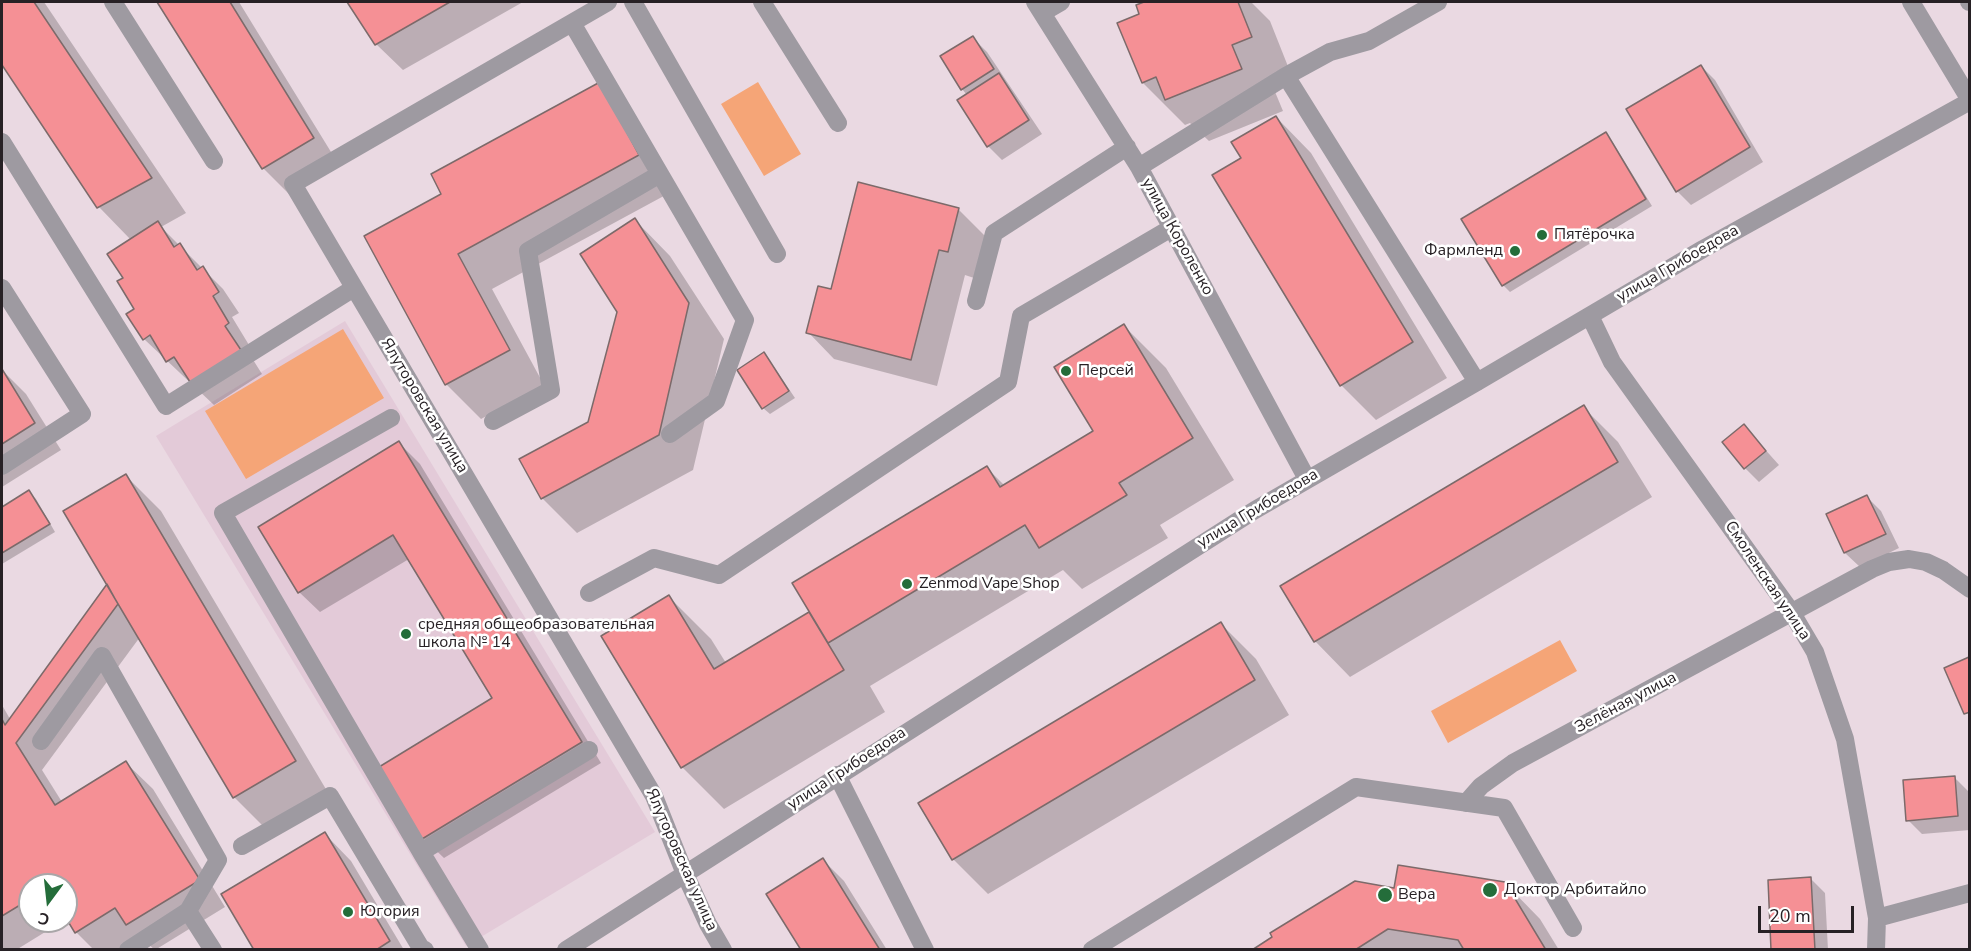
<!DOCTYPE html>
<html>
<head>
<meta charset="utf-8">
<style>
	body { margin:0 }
	#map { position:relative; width:1971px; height:951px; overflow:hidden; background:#ead9e2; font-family:"Nunito Sans",sans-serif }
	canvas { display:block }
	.frame { position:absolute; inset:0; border:3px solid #272125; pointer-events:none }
	.north { position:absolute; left:18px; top:873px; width:60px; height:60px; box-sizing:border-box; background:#fff; border:2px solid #a9a6a8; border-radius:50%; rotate:195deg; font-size:16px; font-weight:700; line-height:24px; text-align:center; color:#272125 }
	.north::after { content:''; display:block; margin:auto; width:21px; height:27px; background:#246d3a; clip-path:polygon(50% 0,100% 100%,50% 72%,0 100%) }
	.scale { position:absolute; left:1758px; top:906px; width:96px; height:27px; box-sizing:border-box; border:3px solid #272125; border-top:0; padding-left:8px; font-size:18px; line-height:21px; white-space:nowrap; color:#272125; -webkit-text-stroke:4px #fff; paint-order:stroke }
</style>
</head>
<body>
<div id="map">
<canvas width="1971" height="951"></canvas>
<div class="frame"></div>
<div class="north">С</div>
<div class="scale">20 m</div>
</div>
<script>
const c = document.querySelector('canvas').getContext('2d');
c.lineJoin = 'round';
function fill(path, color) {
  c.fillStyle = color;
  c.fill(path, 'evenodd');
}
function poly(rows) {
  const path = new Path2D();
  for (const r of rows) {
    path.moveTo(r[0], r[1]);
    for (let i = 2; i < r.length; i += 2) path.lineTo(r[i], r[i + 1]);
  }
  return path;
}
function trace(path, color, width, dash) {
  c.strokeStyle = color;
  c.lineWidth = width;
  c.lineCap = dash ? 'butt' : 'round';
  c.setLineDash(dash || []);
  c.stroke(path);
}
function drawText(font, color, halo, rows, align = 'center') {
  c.font = font + ' "Nunito Sans",sans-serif';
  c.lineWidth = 5;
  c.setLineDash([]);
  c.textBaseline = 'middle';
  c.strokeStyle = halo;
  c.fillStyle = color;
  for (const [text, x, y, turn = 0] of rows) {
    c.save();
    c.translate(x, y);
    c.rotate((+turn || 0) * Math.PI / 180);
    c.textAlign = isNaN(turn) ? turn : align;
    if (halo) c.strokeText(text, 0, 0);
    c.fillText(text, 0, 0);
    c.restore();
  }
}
const built = poly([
	[345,321,655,832,466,946,156,436]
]);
const green = poly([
	[758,82,801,154,764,176,721,104],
	[343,329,384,398,246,479,205,411],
	[1560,640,1577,671,1448,743,1431,711]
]);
const shadow = poly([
	[2,2,44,2,186,213,161,227,223,289,239,313,232,317,249,345,245,347,262,374,214,405,144,339,125,278,131,240,99,207,2,62],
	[158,2,239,2,339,165,290,195,263,168],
	[349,2,523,2,403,70,376,44],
	[1148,2,1251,2,1270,21,1293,79,1273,87,1283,111,1209,141,1190,123,1185,125,1143,83,1141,15,1138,6],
	[973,38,987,52,1042,134,1002,160,988,146,967,95,962,89],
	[1701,66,1715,80,1763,162,1691,205,1677,191],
	[599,84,673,191,492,289,544,385,481,419,446,384,443,194],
	[1276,117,1311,153,1447,378,1376,420,1341,385],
	[1605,134,1612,141,1652,206,1510,292,1503,285],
	[958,209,985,236,974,278,965,275,937,386,834,359,808,332,832,291],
	[635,220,670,256,724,339,693,470,577,533,542,498,589,423,619,312],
	[1124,326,1166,368,1234,480,1160,525,1168,538,1082,589,1063,570,870,686,885,712,724,809,682,767,669,597,711,639,726,663,811,612,987,468,1005,486,1095,432],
	[763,354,770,361,795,398,770,414,763,408],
	[2,370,26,394,61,450,2,487],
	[1583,407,1618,442,1652,497,1350,677,1315,641,1282,586],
	[1744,426,1779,465,1759,482,1745,468],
	[399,443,420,464,601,763,444,858,423,838,494,699,409,559,320,612,299,592],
	[126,476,161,511,330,796,269,832,234,797,140,637,42,770,62,802,126,763,153,789,225,907,155,950,139,936,116,950,94,950,76,932,68,918,66,919,66,885,30,885,30,921,63,921,16,950,2,950,2,705,10,719,108,585],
	[29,492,36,499,55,532,2,564,2,509],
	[1867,497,1881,511,1899,548,1860,567,1845,553,1828,515],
	[1221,624,1256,659,1289,715,988,894,953,859],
	[1954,777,1968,791,1970,830,1922,834,1908,820],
	[325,834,351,861,404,950,255,950],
	[823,860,844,881,887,950,803,950],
	[1811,879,1825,893,1828,950,1773,950],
	[1505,883,1540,919,1559,950,1254,950,1396,890]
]);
const building = poly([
	[2,2,34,2,152,178,97,208,2,65,2,2],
	[157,2,230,2,314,138,262,169,157,2],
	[347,2,450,2,375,45,347,2],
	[1144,2,1238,2,1252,37,1232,45,1242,69,1165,100,1156,77,1142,83,1117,23,1139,14,1136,5,1144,2],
	[973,36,994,69,961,90,940,56,973,36],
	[1701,65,1750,147,1676,192,1626,109,1701,65],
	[999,73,1029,120,987,147,957,100,999,73],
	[600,82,639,155,458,254,510,350,445,385,364,236,441,194,431,174,600,82],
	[1276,116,1413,342,1340,386,1212,175,1241,158,1231,142,1276,116],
	[1606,132,1646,199,1502,286,1461,219,1606,132],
	[858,182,959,208,948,252,939,250,911,360,806,333,818,286,831,289,858,182],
	[635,218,689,303,659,435,541,499,519,459,588,422,617,312,580,254,635,218],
	[158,221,174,247,180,243,197,270,203,266,219,292,213,296,229,323,225,326,243,353,192,385,174,357,166,362,150,335,143,340,126,314,134,309,117,281,123,278,107,254,158,221],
	[1124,324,1193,438,1119,483,1127,495,1039,548,1025,525,828,643,792,583,987,466,1000,487,1093,431,1054,367,1124,324],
	[764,352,789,391,762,409,737,370,764,352],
	[2,369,35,423,2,444,2,369],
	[1584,405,1618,462,1314,642,1280,586,1584,405],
	[1744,424,1766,451,1744,469,1722,442,1744,424],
	[399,441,582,742,422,839,379,767,492,698,393,535,298,593,258,527,399,441],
	[126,474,296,761,233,798,63,511,126,474],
	[29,490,50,524,2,553,2,507,29,490],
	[1867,495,1886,534,1844,553,1826,514,1867,495],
	[107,584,118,604,16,743,55,805,126,761,200,880,126,925,115,908,75,933,66,918,66,885,30,885,30,899,2,916,2,719,5,725,107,584],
	[669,595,714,669,809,612,844,670,681,768,601,636,669,595],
	[1221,622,1255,680,952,860,918,803,1221,622],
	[1969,657,1970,712,1964,714,1944,668,1969,657],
	[1955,776,1958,816,1906,821,1903,780,1955,776],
	[325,832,390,941,376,950,254,950,221,894,325,832],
	[823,858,880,950,801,950,766,894,823,858],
	[1398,865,1505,882,1546,950,1464,950,1458,940,1388,929,1355,950,1252,950,1272,937,1270,933,1355,881,1394,888,1398,865],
	[1811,877,1815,950,1771,950,1768,880,1811,877]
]);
const minor = poly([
	[113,2,214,161],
	[608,2,293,184,654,796,685,874,708,924,723,950],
	[633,2,777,254],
	[762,2,838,123],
	[1035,2,1139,167,1307,479],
	[1911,2,1970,100],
	[1969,2,1970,2],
	[1042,13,1061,2],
	[572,23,745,320,716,401,670,434],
	[1286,76,1330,52,1369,41,1438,2],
	[2,142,166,406,354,288],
	[1139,167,1286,76,1477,382],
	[2,288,82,414,2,466],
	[976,301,994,233,1127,147],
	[1590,316,1612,362,1792,613,1815,652,1845,739,1877,918,1876,950],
	[391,418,223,513,421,852],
	[493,421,551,390,528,251,660,174],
	[589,593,654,558,719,575,1008,382,1021,316,1173,227],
	[41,741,102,656,218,860,188,911],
	[837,775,925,950],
	[1466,803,1481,786,1513,763,1872,569,1889,562,1909,559,1926,562,1943,570,1970,589],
	[242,846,330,796,421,948,425,950],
	[1877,918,1970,893],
	[128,950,188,911,213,950],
	[480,950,421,852,589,750],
	[566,950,1255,510,1477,382,1703,249,1970,101],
	[1092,950,1356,787,1504,808,1573,928]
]);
const markers = [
	[1542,235,6,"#246d3a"],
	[1515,251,6,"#246d3a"],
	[1066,371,6,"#246d3a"],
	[907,584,6,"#246d3a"],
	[406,634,6,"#246d3a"],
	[1490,890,8,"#246d3a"],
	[1385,895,8,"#246d3a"],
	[348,912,6,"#246d3a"]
];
const poiNames = [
	["Пятёрочка",1554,235],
	["Фармленд",1503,251,"right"],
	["Персей",1078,371],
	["Zenmod Vape Shop",919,584],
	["средняя общеобразовательная",418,625],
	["школа № 14",418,643],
	["Доктор Арбитайло",1504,890],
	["Вера",1398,895],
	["Югория",360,912]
];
const streetNames = [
	["улица Короленко",1177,237,61],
	["улица Грибоедова",1678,264,-30],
	["Ялуторовская улица",424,406,59],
	["улица Грибоедова",1258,509,-31],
	["Смоленская улица",1767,581,56],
	["Зелёная улица",1626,703,-28],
	["улица Грибоедова",847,769,-33],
	["Ялуторовская улица",681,860,66]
];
fill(built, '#e3cad8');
fill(green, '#f5a577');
fill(shadow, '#0003');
fill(building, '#f59095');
trace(building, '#7c6a6a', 1.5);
trace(minor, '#9e9aa1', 18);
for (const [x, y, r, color] of markers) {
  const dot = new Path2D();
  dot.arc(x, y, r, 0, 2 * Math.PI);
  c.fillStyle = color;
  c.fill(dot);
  trace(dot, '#fff', 2);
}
drawText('16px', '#272125', '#fff', poiNames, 'left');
drawText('16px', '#272125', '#fff', streetNames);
</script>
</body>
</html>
